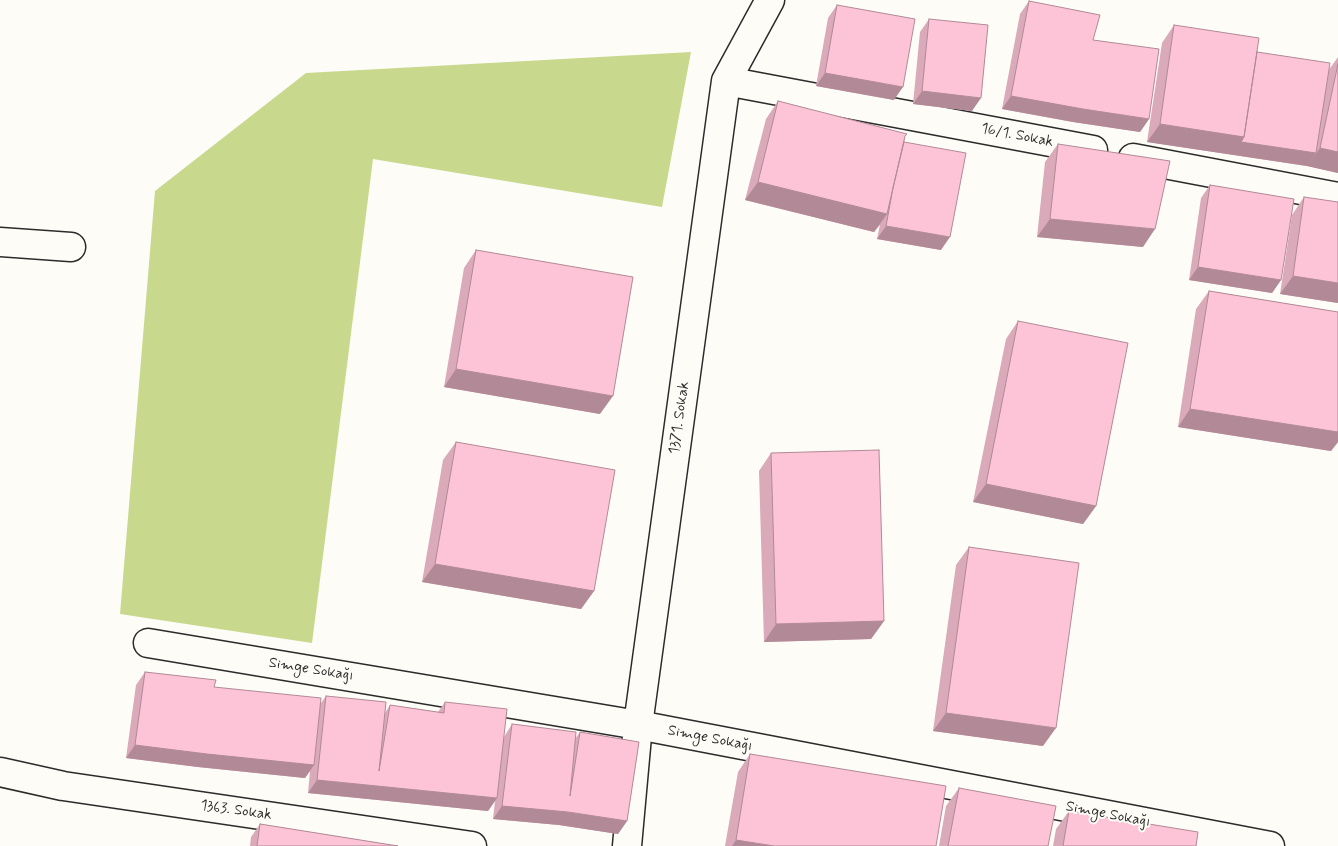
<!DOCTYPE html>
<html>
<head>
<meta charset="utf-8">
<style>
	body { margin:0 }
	canvas { display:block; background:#fdfcf7 }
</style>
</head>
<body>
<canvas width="1338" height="846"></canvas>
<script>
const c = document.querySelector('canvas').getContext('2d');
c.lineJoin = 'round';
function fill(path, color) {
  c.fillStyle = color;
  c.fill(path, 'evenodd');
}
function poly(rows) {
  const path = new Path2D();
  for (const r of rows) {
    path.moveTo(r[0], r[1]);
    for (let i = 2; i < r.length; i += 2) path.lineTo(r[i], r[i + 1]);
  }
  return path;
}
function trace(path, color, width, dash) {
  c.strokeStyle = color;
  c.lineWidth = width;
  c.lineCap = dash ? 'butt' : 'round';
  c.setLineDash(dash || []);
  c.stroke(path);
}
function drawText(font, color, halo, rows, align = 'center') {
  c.font = font + ' Mynerve,sans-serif';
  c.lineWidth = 4;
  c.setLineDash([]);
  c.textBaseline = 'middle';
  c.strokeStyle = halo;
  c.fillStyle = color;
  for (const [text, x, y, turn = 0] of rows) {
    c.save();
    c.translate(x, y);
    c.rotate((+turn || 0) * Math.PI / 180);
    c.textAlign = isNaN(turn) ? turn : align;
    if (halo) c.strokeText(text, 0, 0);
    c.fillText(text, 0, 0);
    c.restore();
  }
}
const green = poly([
	[691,52,662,207,373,159,312,643,120,614,155,191,306,73]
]);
const minor = poly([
	[726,81,1093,150],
	[1133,158,1338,197],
	[0,242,71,247],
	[148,643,638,725,1270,846],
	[0,772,63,786,472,846],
	[627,846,638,725,726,81,770,0]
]);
const wall = poly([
	[1029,1,1093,40,1149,119,1140,132,1073,122,1002,109,1020,14],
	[837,5,894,100,816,86,828,18],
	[929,19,972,111,913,104,920,32],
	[1174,25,1257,52,1328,71,1338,57,1338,173,1307,166,1147,142,1162,43],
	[778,101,905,137,904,142,941,250,877,239,880,225,874,232,745,200,766,119],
	[1058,144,1143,247,1037,237,1045,162],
	[1210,185,1281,280,1272,293,1189,280,1201,198],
	[1304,197,1338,303,1280,294,1292,215],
	[476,250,600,414,444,387,464,268],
	[1209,291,1338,312,1338,442,1331,451,1178,427,1196,309],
	[1018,321,1096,506,1083,524,973,502,1006,339],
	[456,442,594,591,581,609,422,582,443,460],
	[771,453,884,621,871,639,764,642,759,471],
	[969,547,1043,746,933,731,956,565],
	[145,672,214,687,321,703,326,696,385,713,390,705,438,712,445,702,504,737,512,724,575,739,580,732,627,821,618,834,559,825,493,819,495,801,488,811,308,793,310,771,305,778,198,767,126,758,136,685],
	[750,754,936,846,725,846,738,772],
	[959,788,1048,846,939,846,946,806],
	[1069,811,1196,846,1053,846,1056,829],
	[260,824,398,846,250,846,251,837]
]);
const shadedWall = poly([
	[825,73,903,87,894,100,816,86],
	[922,91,981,98,972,111,913,104],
	[1011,96,1149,119,1140,132,1073,122,1002,109],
	[1160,124,1244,137,1316,153,1307,166,1147,142],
	[1320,148,1338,152,1338,173,1307,166],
	[758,182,887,214,874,232,745,200],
	[1050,219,1155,229,1143,247,1037,237],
	[886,226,950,237,941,250,877,239],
	[1198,267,1281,280,1272,293,1189,280],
	[1293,276,1338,283,1338,303,1280,294],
	[456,369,613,396,600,414,444,387],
	[1190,409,1338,432,1338,442,1331,451,1178,427],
	[986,484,1096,506,1083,524,973,502],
	[435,564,594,591,581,609,422,582],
	[884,621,871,639,764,642,776,624],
	[946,713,1056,728,1043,746,933,731],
	[135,745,314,765,305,778,198,767,126,758],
	[317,780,497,798,488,811,308,793],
	[502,806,568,812,627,821,618,834,559,825,493,819],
	[736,840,774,846,732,846]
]);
const building = poly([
	[1029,1,1100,15,1093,40,1159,49,1149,119,1083,109,1011,96,1029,1],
	[837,5,915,19,903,87,825,73,837,5],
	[929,19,988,25,981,98,922,91,929,19],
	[1174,25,1259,38,1244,137,1160,124,1174,25],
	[1257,52,1330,63,1316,153,1241,142,1244,137,1257,52],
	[1338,64,1338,152,1320,148,1338,64],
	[778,101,907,134,905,136,887,214,758,182,778,101],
	[904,142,966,153,950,237,886,226,893,188,904,142],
	[1058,144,1170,161,1155,229,1050,219,1058,144],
	[1210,185,1294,199,1281,280,1198,267,1210,185],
	[1304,197,1338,202,1338,283,1293,276,1304,197],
	[476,250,633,277,613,396,456,369,476,250],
	[1209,291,1338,312,1338,432,1190,409,1209,291],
	[1018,321,1128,343,1096,506,986,484,1018,321],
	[456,442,615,470,594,591,435,564,456,442],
	[879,450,884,621,776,624,771,453,879,450],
	[969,547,1079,563,1056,728,946,713,969,547],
	[145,672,216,680,214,687,321,698,314,765,207,754,135,745,145,672],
	[326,696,386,702,379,771,390,705,444,713,445,702,507,709,497,798,317,780,326,696],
	[512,724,576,732,570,796,580,732,639,742,627,821,568,812,502,806,512,724],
	[750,754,946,786,936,846,774,846,736,840,750,754],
	[959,788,1056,806,1048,846,948,846,959,788],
	[1069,811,1198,832,1196,846,1063,846,1069,811],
	[260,824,398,846,257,846,260,824]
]);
const streetNames = [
	["16/1. Sokak",1017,136,11],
	["1371. Sokak",680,418,-82],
	["Simge Sokağı",311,670,9],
	["Simge Sokağı",710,739,11],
	["1363. Sokak",236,811,8],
	["Simge Sokağı",1108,815,11]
];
fill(green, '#c8d98e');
trace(minor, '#2b2b2b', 31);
trace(minor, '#fdfcf7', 28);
fill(wall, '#daa9ba');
fill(shadedWall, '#b18997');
fill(building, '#fdc4d8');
trace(building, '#b18997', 1);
drawText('15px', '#2b2b2b', '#fdfcf7', streetNames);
</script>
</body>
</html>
